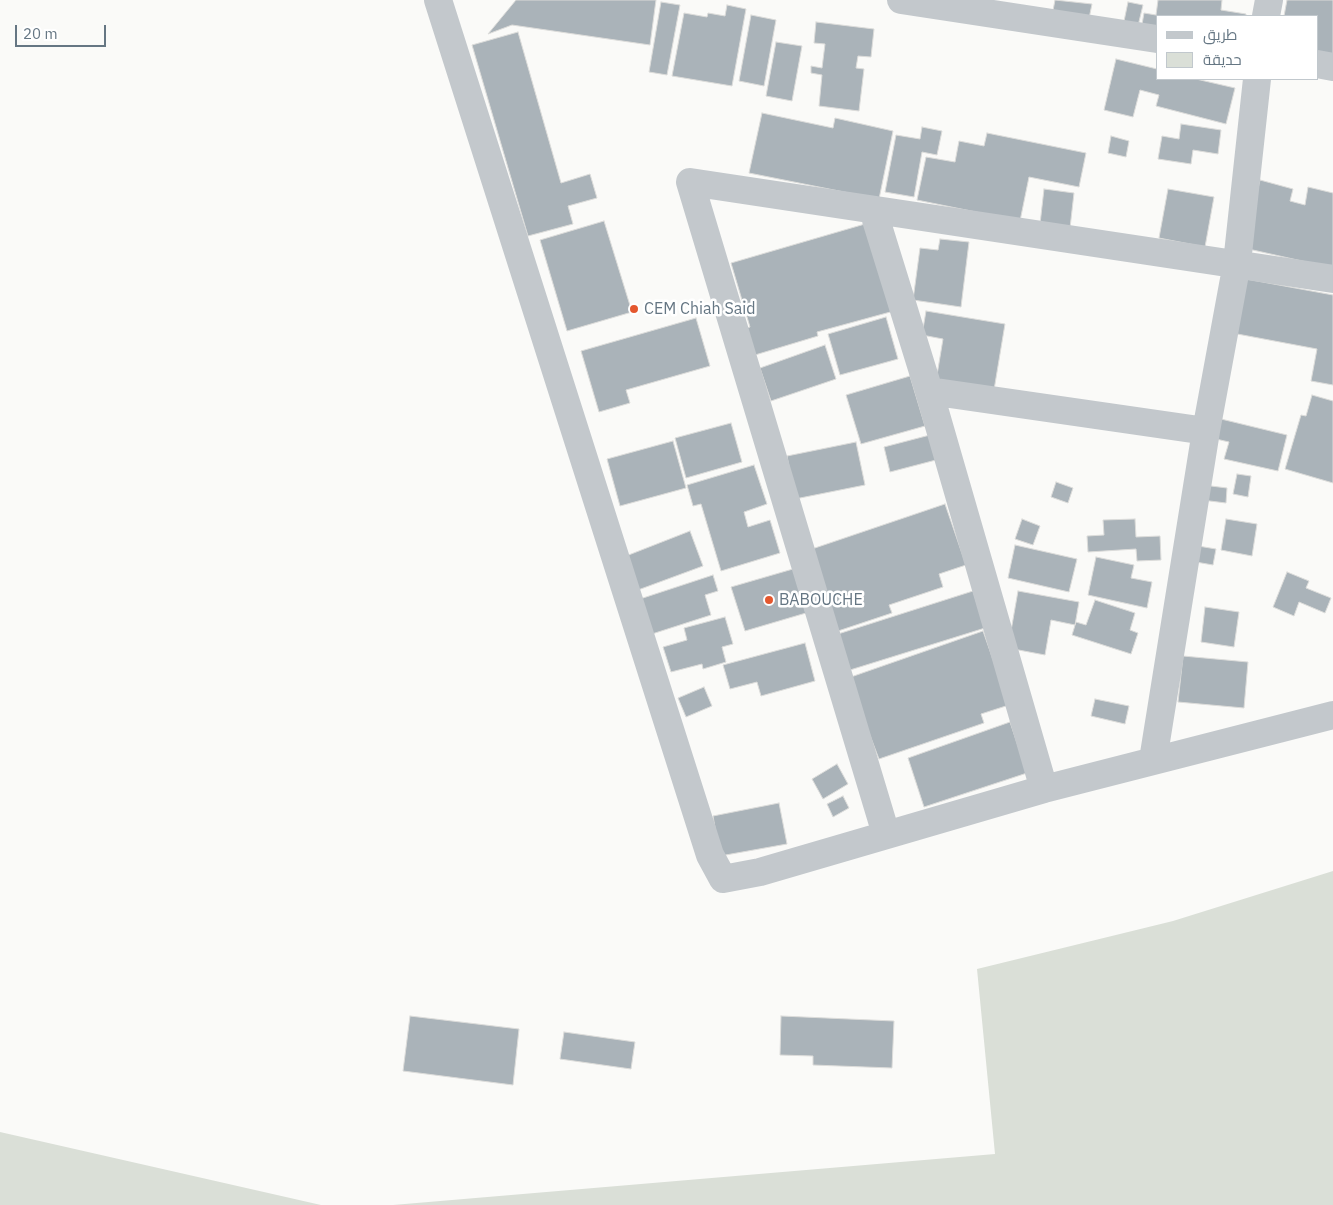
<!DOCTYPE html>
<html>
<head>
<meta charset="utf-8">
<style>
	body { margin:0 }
	#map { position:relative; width:1333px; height:1205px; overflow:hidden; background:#fafaf8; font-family:"IBM Plex Sans",Cairo,sans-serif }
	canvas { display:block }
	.legend { position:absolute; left:1156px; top:15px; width:162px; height:65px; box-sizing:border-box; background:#fff; border:1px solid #c1c8cd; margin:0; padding:6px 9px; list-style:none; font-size:15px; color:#657683 }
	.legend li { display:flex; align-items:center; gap:10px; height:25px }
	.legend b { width:25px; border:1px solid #c1c8cd }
	.scale { position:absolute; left:15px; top:25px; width:91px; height:22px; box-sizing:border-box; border:2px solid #657683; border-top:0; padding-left:6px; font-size:15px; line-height:18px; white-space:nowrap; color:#657683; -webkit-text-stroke:4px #fff; paint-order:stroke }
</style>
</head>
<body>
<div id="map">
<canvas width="1333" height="1205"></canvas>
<ul class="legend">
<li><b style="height:6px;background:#c3c8cc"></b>طريق</li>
<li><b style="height:14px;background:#dadfd7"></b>حديقة</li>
</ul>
<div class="scale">20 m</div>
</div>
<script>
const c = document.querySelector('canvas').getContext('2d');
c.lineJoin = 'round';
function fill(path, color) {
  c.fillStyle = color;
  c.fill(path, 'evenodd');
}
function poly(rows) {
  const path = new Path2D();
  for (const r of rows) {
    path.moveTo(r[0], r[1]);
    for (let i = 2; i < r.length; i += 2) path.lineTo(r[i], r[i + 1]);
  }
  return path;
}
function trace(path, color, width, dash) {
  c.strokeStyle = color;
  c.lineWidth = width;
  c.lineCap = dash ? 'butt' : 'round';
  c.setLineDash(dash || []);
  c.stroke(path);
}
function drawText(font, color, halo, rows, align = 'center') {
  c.font = font + ' "IBM Plex Sans",sans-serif';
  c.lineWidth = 5;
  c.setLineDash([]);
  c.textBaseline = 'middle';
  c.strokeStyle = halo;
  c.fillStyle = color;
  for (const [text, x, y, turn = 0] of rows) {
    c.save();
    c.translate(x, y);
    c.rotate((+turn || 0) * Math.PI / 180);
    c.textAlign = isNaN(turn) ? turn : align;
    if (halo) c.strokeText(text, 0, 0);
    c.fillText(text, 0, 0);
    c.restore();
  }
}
const green = poly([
	[1333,871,1333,1205,393,1205,995,1154,977,969,1173,921],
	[0,1132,321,1205,0,1205]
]);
const building = poly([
	[516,0,656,0,650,45,512,25,488,34,516,0],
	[1055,0,1092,4,1087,28,1051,21,1055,0],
	[1158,0,1222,0,1221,10,1246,14,1246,16,1157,16,1157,32,1141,30,1144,13,1156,15,1158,0],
	[1287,0,1333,0,1333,59,1317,56,1317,16,1284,16,1287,0],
	[661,2,680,5,667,75,649,72,661,2],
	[1128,2,1143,5,1137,30,1123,26,1128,2],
	[727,5,746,9,732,86,672,76,684,13,707,17,708,13,725,16,727,5],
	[751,15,776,20,764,86,739,81,751,15],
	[816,22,874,29,871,57,858,56,856,68,864,69,859,111,819,106,822,75,811,73,811,66,822,68,825,44,814,43,816,22],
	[518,32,561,183,590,174,597,198,568,206,573,224,528,236,472,45,518,32],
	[776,42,802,46,792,101,766,96,776,42],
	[1116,59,1157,69,1157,79,1196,79,1235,88,1226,124,1156,106,1159,95,1140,90,1133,117,1104,110,1116,59],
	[762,113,833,128,835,118,893,131,879,199,749,173,762,113],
	[1181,124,1221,130,1218,154,1193,150,1191,164,1158,159,1162,136,1179,139,1181,124],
	[922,127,942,131,937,155,922,152,914,197,885,192,896,135,920,139,922,127],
	[987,133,1086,153,1079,187,1029,177,1020,221,917,200,926,157,955,162,959,141,984,146,987,133],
	[1111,136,1129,141,1126,157,1108,153,1111,136],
	[1260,180,1293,189,1290,201,1305,205,1308,187,1333,193,1333,268,1244,248,1260,180],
	[1044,189,1074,193,1070,228,1040,224,1044,189],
	[1168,189,1214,197,1205,247,1159,238,1168,189],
	[604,221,632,312,567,331,540,240,604,221],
	[865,224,894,311,817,332,818,336,755,355,747,328,750,327,731,263,865,224],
	[940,239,969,242,961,307,913,300,920,248,938,250,940,239],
	[1241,278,1333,295,1333,385,1311,381,1317,349,1232,333,1241,278],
	[926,311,1005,324,994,390,936,381,943,339,922,335,926,311],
	[886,317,898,359,840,375,828,334,886,317],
	[696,318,710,366,626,390,630,403,599,412,581,351,696,318],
	[825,345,836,379,771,401,760,368,825,345],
	[910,376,925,426,861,444,846,395,910,376],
	[1312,395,1333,401,1333,483,1285,469,1301,415,1306,416,1312,395],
	[1221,419,1287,435,1278,471,1224,459,1229,442,1216,439,1221,419],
	[731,423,742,462,686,478,675,438,731,423],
	[930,435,936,460,890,472,884,447,930,435],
	[673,441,686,488,620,506,607,459,673,441],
	[856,442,865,485,795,499,787,456,856,442],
	[754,465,767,504,744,512,748,527,770,520,780,553,721,571,701,504,693,506,687,485,754,465],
	[1237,474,1251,476,1248,497,1233,494,1237,474],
	[1056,482,1073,488,1068,503,1051,497,1056,482],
	[1203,485,1227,488,1226,503,1202,500,1203,485],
	[945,504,966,565,939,574,943,587,889,605,892,613,838,631,809,550,945,504],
	[1022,519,1040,526,1033,545,1015,539,1022,519],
	[1135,519,1136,537,1160,536,1161,560,1137,561,1136,549,1088,552,1087,536,1104,535,1103,520,1135,519],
	[1226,519,1257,524,1252,556,1221,550,1226,519],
	[690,531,703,566,638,590,626,556,690,531],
	[1015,545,1077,559,1069,592,1008,578,1015,545],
	[1192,545,1216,549,1213,565,1190,561,1192,545],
	[1096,557,1134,565,1131,578,1152,582,1147,608,1088,595,1096,557],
	[793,569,806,613,745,631,731,587,793,569],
	[1287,572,1309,581,1306,588,1331,598,1325,613,1299,602,1294,616,1273,607,1287,572],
	[713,575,718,591,705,595,711,615,652,634,640,599,713,575],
	[973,591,985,628,850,670,838,634,973,591],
	[1018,591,1079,602,1075,625,1051,620,1045,655,1008,648,1018,591],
	[1095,600,1135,613,1130,630,1138,633,1131,654,1072,635,1076,622,1086,625,1095,600],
	[1205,607,1239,612,1234,647,1201,642,1205,607],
	[725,617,733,644,722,647,726,662,703,669,702,664,671,672,663,647,687,640,684,628,725,617],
	[983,631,1009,705,981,714,984,723,879,759,848,678,983,631],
	[805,643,815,681,761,696,757,682,730,689,723,665,805,643],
	[1183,656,1248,662,1244,708,1178,702,1183,656],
	[704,687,712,706,686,717,678,698,704,687],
	[1095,699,1129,706,1125,724,1091,716,1095,699],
	[1010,722,1027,773,924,807,908,758,1010,722],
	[837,764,848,784,823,799,812,779,837,764],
	[843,796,849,808,833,817,827,804,843,796],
	[779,803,787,844,720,856,713,816,779,803],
	[410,1016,519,1029,513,1085,403,1071,410,1016],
	[781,1016,894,1021,892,1068,813,1065,813,1056,780,1055,781,1016],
	[564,1032,635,1042,631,1069,560,1059,564,1032]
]);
const minor = poly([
	[438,0,710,855,723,879,760,872,1044,789,1333,715],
	[901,0,1157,39],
	[1266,16,1269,0],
	[1317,64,1333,67],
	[873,210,929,391,1044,789],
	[929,391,1206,431],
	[1153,760,1206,431,1237,263,1257,79],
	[886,834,690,182,1333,279]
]);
const markers = [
	[634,309,5,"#e4572e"],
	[769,600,5,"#e4572e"]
];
const poiNames = [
	["CEM Chiah Said",644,309],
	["BABOUCHE",779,600]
];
fill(green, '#dadfd7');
fill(building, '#aab3b9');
trace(building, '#dcdcda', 1);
trace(minor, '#c3c8cc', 28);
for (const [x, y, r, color] of markers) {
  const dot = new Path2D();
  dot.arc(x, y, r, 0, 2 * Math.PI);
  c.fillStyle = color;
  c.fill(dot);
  trace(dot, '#fff', 2);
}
drawText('16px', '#657683', '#fff', poiNames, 'left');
</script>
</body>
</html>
